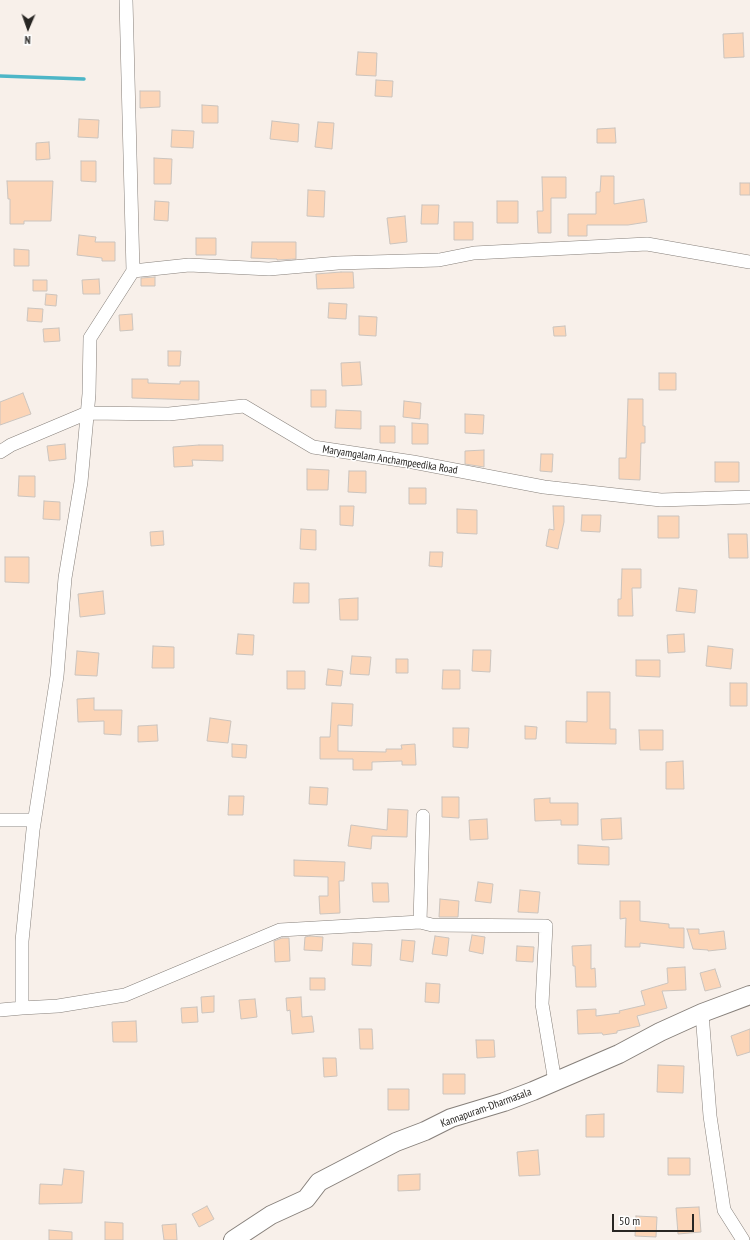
<!DOCTYPE html>
<html>
<head>
<meta charset="utf-8">
<style>
	body { margin:0 }
	#map { position:relative; width:750px; height:1240px; overflow:hidden; background:#f8f0ea; font-family:"PT Sans Narrow",sans-serif }
	canvas { display:block }
	.north { position:absolute; left:8px; top:8px; width:40px; height:40px; -webkit-text-stroke:3px #fff; paint-order:stroke; rotate:182deg; font-size:11px; font-weight:700; line-height:16px; text-align:center; color:#282623 }
	.north::after { content:''; display:block; margin:auto; width:14px; height:18px; background:#282623; clip-path:polygon(50% 0,100% 100%,50% 72%,0 100%) }
	.scale { position:absolute; left:612px; top:1214px; width:82px; height:18px; box-sizing:border-box; border:2px solid #282623; border-top:0; padding-left:5px; font-size:12px; line-height:14px; white-space:nowrap; color:#282623; -webkit-text-stroke:3px #fff; paint-order:stroke }
</style>
</head>
<body>
<div id="map">
<canvas width="750" height="1240"></canvas>
<div class="north">N</div>
<div class="scale">50 m</div>
</div>
<script>
const c = document.querySelector('canvas').getContext('2d');
c.lineJoin = 'round';
function poly(rows) {
  const path = new Path2D();
  for (const r of rows) {
    path.moveTo(r[0], r[1]);
    for (let i = 2; i < r.length; i += 2) path.lineTo(r[i], r[i + 1]);
  }
  return path;
}
function trace(path, color, width, dash) {
  c.strokeStyle = color;
  c.lineWidth = width;
  c.lineCap = dash ? 'butt' : 'round';
  c.setLineDash(dash || []);
  c.stroke(path);
}
function fill(path, color) {
  c.fillStyle = color;
  c.fill(path, 'evenodd');
}
function drawText(font, color, halo, rows, align = 'center') {
  c.font = font + ' "PT Sans Narrow",sans-serif';
  c.lineWidth = 3;
  c.setLineDash([]);
  c.textBaseline = 'middle';
  c.strokeStyle = halo;
  c.fillStyle = color;
  for (const [text, x, y, turn = 0] of rows) {
    c.save();
    c.translate(x, y);
    c.rotate((+turn || 0) * Math.PI / 180);
    c.textAlign = isNaN(turn) ? turn : align;
    if (halo) c.strokeText(text, 0, 0);
    c.fillText(text, 0, 0);
    c.restore();
  }
}
const stream = poly([
	[0,76,84,79]
]);
const building = poly([
	[743,33,744,57,724,58,723,34,743,33],
	[358,52,377,53,376,76,356,75,358,52],
	[376,80,393,81,392,97,375,96,376,80],
	[140,91,160,91,160,107,140,108,140,91],
	[202,105,218,106,218,123,202,123,202,105],
	[79,119,99,120,98,138,78,137,79,119],
	[272,121,299,124,298,142,270,139,272,121],
	[318,122,334,123,332,149,315,147,318,122],
	[615,128,616,143,597,143,597,129,615,128],
	[172,130,194,131,193,148,171,147,172,130],
	[49,142,50,159,36,160,36,143,49,142],
	[154,158,172,159,171,184,154,184,154,158],
	[81,161,96,161,96,182,81,181,81,161],
	[601,176,614,176,614,204,644,199,647,222,628,225,587,225,587,236,568,236,568,214,596,214,596,192,600,192,601,176],
	[542,177,566,177,566,198,551,198,551,233,538,233,537,211,543,211,542,177],
	[7,181,53,181,51,221,24,221,24,224,10,224,10,199,8,199,7,181],
	[740,183,750,183,750,195,740,195,740,183],
	[308,190,325,191,324,217,307,216,308,190],
	[155,201,169,202,168,221,154,220,155,201],
	[497,201,518,201,518,223,497,223,497,201],
	[422,205,439,205,438,224,421,224,422,205],
	[405,216,407,242,390,244,387,218,405,216],
	[454,222,473,222,473,240,454,240,454,222],
	[79,235,96,237,95,242,115,242,115,261,102,261,102,258,77,255,79,235],
	[196,238,216,238,216,255,196,255,196,238],
	[252,242,296,242,296,259,277,260,277,259,251,258,252,242],
	[14,249,29,250,29,266,14,266,14,249],
	[341,272,353,272,354,288,317,289,316,274,341,272],
	[155,277,155,286,141,286,141,278,155,277],
	[99,279,100,294,83,294,82,280,99,279],
	[33,280,47,280,47,291,33,291,33,280],
	[46,294,57,295,56,306,45,305,46,294],
	[329,303,347,304,346,319,328,318,329,303],
	[28,308,43,309,42,322,27,321,28,308],
	[132,314,133,330,120,331,119,315,132,314],
	[359,316,377,317,376,336,359,335,359,316],
	[565,326,566,336,554,336,553,327,565,326],
	[59,328,60,341,44,342,43,329,59,328],
	[168,351,181,351,180,366,168,366,168,351],
	[360,362,362,385,342,386,341,363,360,362],
	[659,373,676,373,676,390,659,390,659,373],
	[132,379,148,379,148,383,180,384,180,381,199,381,199,400,132,398,132,379],
	[311,390,326,390,326,407,311,407,311,390],
	[23,393,31,414,0,425,0,402,23,393],
	[628,399,643,399,643,426,645,426,645,443,641,443,640,480,619,479,619,458,626,458,628,399],
	[404,401,421,403,420,419,403,417,404,401],
	[336,410,361,411,361,429,335,428,336,410],
	[465,414,484,415,483,434,465,433,465,414],
	[412,423,428,424,428,444,412,444,412,423],
	[380,426,395,426,395,443,380,443,380,426],
	[65,444,66,459,49,461,47,446,65,444],
	[199,445,223,445,223,461,192,460,193,466,174,467,173,447,199,445],
	[484,450,484,467,465,464,465,451,484,450],
	[541,454,553,454,552,472,540,471,541,454],
	[715,462,739,462,739,482,715,482,715,462],
	[307,469,329,470,328,490,307,490,307,469],
	[349,471,366,471,366,493,348,492,349,471],
	[19,476,35,476,35,497,18,496,19,476],
	[409,488,426,488,426,504,409,504,409,488],
	[44,501,60,502,60,520,43,519,44,501],
	[340,506,354,506,353,526,340,525,340,506],
	[553,506,564,506,564,522,558,549,546,546,549,529,554,530,553,506],
	[457,509,477,510,477,534,457,533,457,509],
	[582,515,601,515,600,532,581,531,582,515],
	[658,516,679,516,679,538,658,538,658,516],
	[301,529,316,530,316,550,300,549,301,529],
	[163,531,164,545,151,546,150,532,163,531],
	[728,534,747,534,748,558,729,558,728,534],
	[430,552,443,552,442,567,429,566,430,552],
	[5,557,29,557,29,583,5,582,5,557],
	[622,569,641,569,641,588,632,588,633,616,618,616,618,599,621,599,622,569],
	[294,583,309,583,309,603,293,603,294,583],
	[679,588,697,590,695,613,676,611,679,588],
	[103,591,105,614,80,617,78,594,103,591],
	[358,598,358,620,340,620,339,599,358,598],
	[238,634,254,635,253,655,236,654,238,634],
	[684,634,685,652,668,653,667,635,684,634],
	[153,646,174,647,174,668,152,668,153,646],
	[708,646,733,649,731,669,706,666,708,646],
	[473,650,491,650,490,672,472,671,473,650],
	[77,651,99,653,97,676,75,675,77,651],
	[352,656,371,657,369,675,350,674,352,656],
	[396,659,408,659,408,673,396,673,396,659],
	[636,660,660,660,660,677,636,676,636,660],
	[328,669,343,671,341,686,326,685,328,669],
	[443,670,460,670,460,689,442,689,443,670],
	[287,671,305,671,305,689,287,689,287,671],
	[730,683,747,683,747,706,730,706,730,683],
	[587,692,610,692,610,729,616,729,616,744,566,743,566,721,587,722,587,692],
	[94,698,94,710,122,710,121,735,104,734,104,721,78,722,77,699,94,698],
	[332,703,353,704,352,726,338,725,338,751,386,752,386,749,402,749,401,745,415,744,416,765,402,765,402,761,372,762,372,770,353,770,353,759,320,759,320,737,330,737,332,703],
	[210,718,231,721,228,743,207,741,210,718],
	[157,725,158,741,138,742,138,726,157,725],
	[525,726,537,727,536,739,525,739,525,726],
	[453,728,469,728,468,748,453,747,453,728],
	[639,730,663,730,663,750,640,750,639,730],
	[232,744,247,745,246,758,232,757,232,744],
	[683,761,684,789,666,789,666,762,683,761],
	[310,787,328,788,327,805,309,804,310,787],
	[229,796,244,796,243,815,228,815,229,796],
	[442,797,459,797,459,818,442,817,442,797],
	[550,798,550,803,578,803,578,825,561,825,561,820,535,821,534,799,550,798],
	[388,809,408,810,407,837,372,836,371,849,348,846,351,825,387,830,388,809],
	[621,818,622,839,602,840,601,819,621,818],
	[487,819,488,839,470,840,469,820,487,819],
	[578,845,609,847,609,865,578,864,578,845],
	[294,860,345,862,344,881,339,881,340,913,320,914,319,896,328,896,328,877,294,876,294,860],
	[478,882,493,884,491,903,475,901,478,882],
	[372,883,388,883,389,902,373,902,372,883],
	[520,890,540,892,538,913,518,912,520,890],
	[440,899,459,901,458,917,439,917,440,899],
	[620,901,640,901,640,921,669,924,669,928,684,928,684,948,640,943,640,947,625,947,626,918,620,919,620,901],
	[687,929,699,929,699,934,724,931,726,949,708,951,708,950,693,949,687,929],
	[472,935,485,937,483,954,469,951,472,935],
	[310,936,323,937,322,951,304,950,305,937,310,936],
	[435,936,449,938,447,956,432,954,435,936],
	[282,938,289,938,290,961,275,962,274,941,282,938],
	[402,940,415,941,413,962,400,960,402,940],
	[353,943,372,944,371,966,352,965,353,943],
	[591,945,591,969,595,968,596,987,576,987,575,966,573,966,572,946,591,945],
	[517,946,534,947,533,962,516,961,517,946],
	[685,967,686,990,662,991,667,1008,637,1016,640,1026,617,1031,617,1033,603,1035,602,1033,578,1034,577,1010,596,1009,596,1016,620,1013,619,1011,645,1005,641,991,668,983,667,968,685,967],
	[715,969,721,987,705,991,700,973,715,969],
	[310,978,325,978,325,990,310,990,310,978],
	[426,983,440,984,439,1003,425,1002,426,983],
	[214,996,214,1012,202,1013,201,997,214,996],
	[301,997,302,1017,312,1016,314,1032,292,1034,290,1010,287,1011,286,998,301,997],
	[255,999,257,1017,241,1019,239,1000,255,999],
	[197,1007,198,1022,182,1023,181,1008,197,1007],
	[136,1021,137,1042,113,1042,112,1022,136,1021],
	[359,1029,372,1029,373,1049,360,1049,359,1029],
	[750,1029,750,1052,737,1056,731,1036,750,1029],
	[476,1040,494,1040,495,1057,477,1058,476,1040],
	[323,1058,336,1058,337,1076,324,1077,323,1058],
	[658,1065,684,1066,683,1093,657,1092,658,1065],
	[443,1074,465,1074,465,1094,443,1094,443,1074],
	[388,1089,409,1089,409,1110,388,1110,388,1089],
	[604,1114,604,1137,586,1137,586,1115,604,1114],
	[538,1150,540,1175,519,1176,517,1152,538,1150],
	[668,1158,690,1158,690,1175,668,1175,668,1158],
	[64,1169,84,1171,82,1203,39,1204,40,1184,62,1185,64,1169],
	[420,1174,420,1190,398,1191,398,1175,420,1174],
	[207,1206,214,1219,199,1227,192,1214,207,1206],
	[699,1207,701,1232,678,1234,676,1208,699,1207],
	[636,1216,657,1217,656,1237,635,1236,636,1216],
	[105,1222,123,1223,123,1240,105,1240,105,1222],
	[176,1224,177,1240,164,1240,162,1225,176,1224],
	[49,1230,72,1232,72,1240,49,1240,49,1230]
]);
const minor = poly([
	[133,271,189,265,269,269,338,263,439,260,474,253,647,244,750,262],
	[0,452,11,445,87,413,169,414,244,406,313,447,413,462,544,487,661,500,750,497],
	[0,820,34,820],
	[420,922,423,816],
	[22,1008,58,1006,125,995,280,930,420,922,432,925,546,926,542,1004,555,1082],
	[0,1010,22,1008,22,941,33,830,57,676,65,578,81,482,89,394,90,338,133,271,126,0],
	[702,1013,710,1116,724,1210,743,1240]
]);
const secondary = poly([
	[233,1240,271,1215,306,1199,319,1182,396,1142,425,1131,451,1118,504,1102,533,1091,619,1054,660,1032,702,1013,750,995]
]);
const streetNames = [
	["Maryamgalam Anchampeedika Road",390,460,9],
	["Kannapuram-Dharmasala",486,1108,-20]
];
trace(stream, '#4db6c7', 3.5);
fill(building, '#fcd5b7');
trace(building, '#cbc4be', 1);
trace(minor, '#87807b', 14);
trace(secondary, '#87807b', 20);
trace(minor, '#fff', 13);
trace(secondary, '#fff', 18);
drawText('11px', '#282623', '#fff', streetNames);
</script>
</body>
</html>
